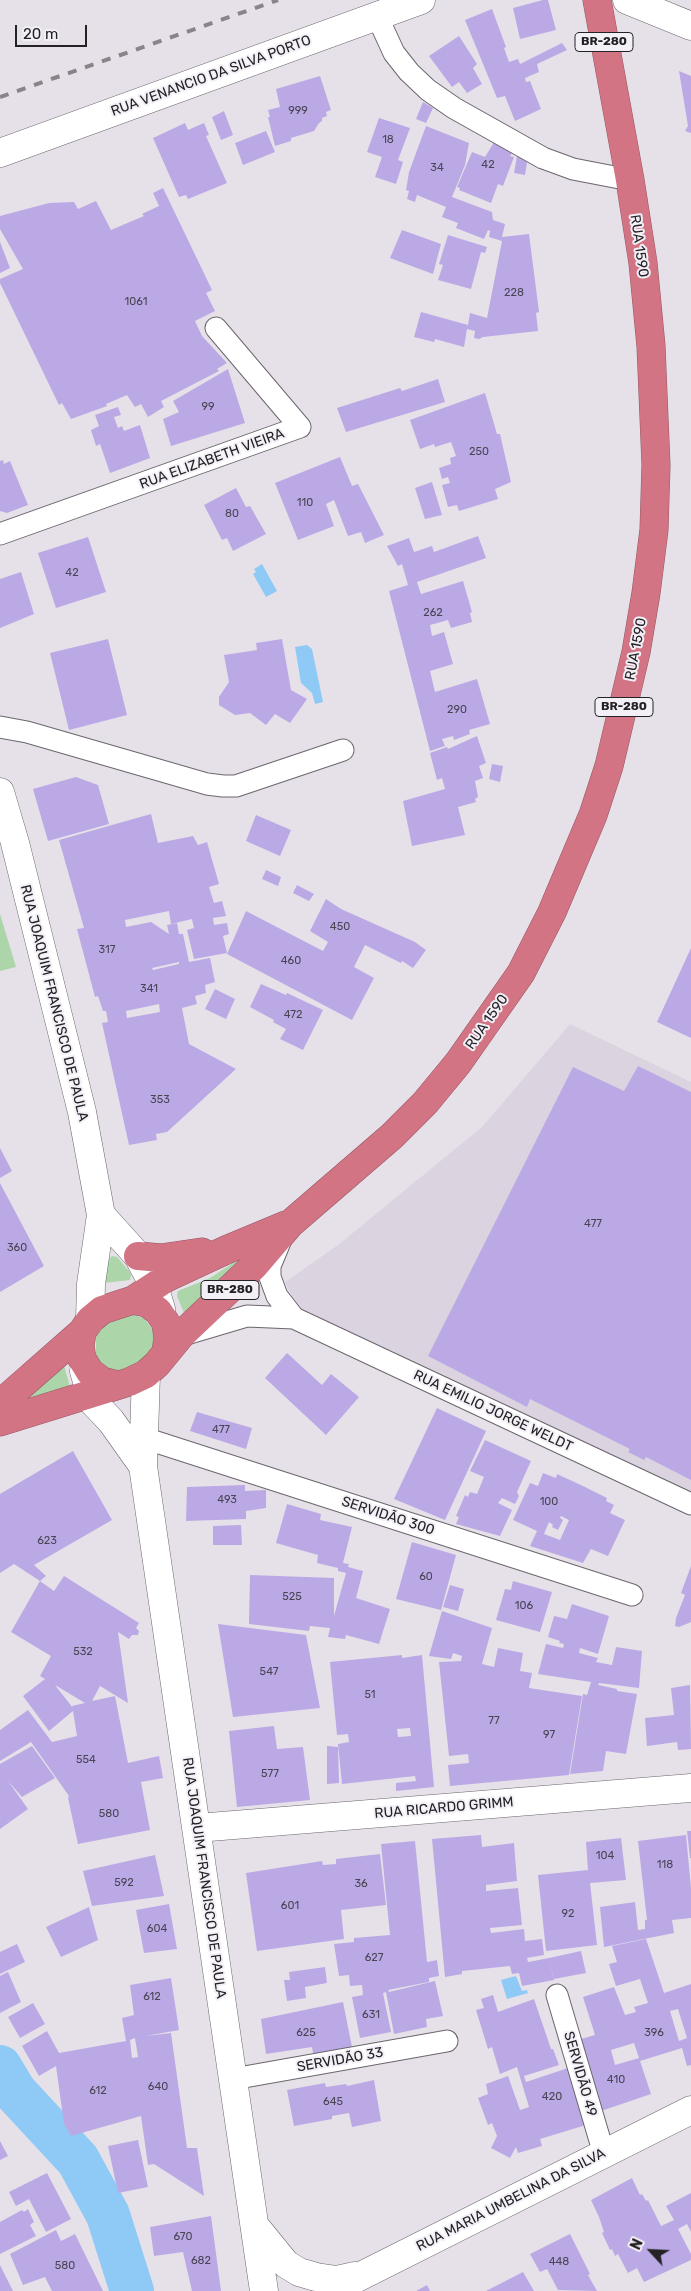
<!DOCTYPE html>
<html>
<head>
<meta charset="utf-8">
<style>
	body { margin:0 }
	#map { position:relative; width:691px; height:2291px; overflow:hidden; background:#e6e1e9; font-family:Rubik,sans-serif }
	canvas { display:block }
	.north { position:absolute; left:626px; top:2226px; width:50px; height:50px; -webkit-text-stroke:4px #f3eff6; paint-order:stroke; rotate:295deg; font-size:14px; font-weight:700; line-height:20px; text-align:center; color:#242225 }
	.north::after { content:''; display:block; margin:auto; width:18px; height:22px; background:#242225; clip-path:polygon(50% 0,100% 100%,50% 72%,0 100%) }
	.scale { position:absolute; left:15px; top:25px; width:72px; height:22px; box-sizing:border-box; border:2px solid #242225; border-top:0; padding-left:6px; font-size:15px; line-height:18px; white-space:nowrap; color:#242225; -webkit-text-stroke:4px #f3eff6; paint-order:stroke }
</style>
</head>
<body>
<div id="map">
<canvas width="691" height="2291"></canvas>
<div class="north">N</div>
<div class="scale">20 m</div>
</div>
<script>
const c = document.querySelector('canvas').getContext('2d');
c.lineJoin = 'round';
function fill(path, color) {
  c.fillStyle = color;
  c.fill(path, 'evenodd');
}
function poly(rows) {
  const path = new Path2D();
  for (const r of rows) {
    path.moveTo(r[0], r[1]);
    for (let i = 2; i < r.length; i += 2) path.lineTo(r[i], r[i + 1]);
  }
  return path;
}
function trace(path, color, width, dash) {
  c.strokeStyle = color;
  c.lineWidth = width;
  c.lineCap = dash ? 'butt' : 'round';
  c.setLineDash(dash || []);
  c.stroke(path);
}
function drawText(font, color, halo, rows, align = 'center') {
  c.font = font + ' Rubik,sans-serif';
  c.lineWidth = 4;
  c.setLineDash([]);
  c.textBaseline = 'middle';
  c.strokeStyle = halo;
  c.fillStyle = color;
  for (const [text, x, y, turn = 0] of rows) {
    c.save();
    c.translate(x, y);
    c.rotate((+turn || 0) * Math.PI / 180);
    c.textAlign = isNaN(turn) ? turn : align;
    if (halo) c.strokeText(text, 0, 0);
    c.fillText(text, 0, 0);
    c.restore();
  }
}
const built = poly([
	[570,1024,691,1082,691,1499,302,1316,285,1282,338,1245,483,1126]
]);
const green = poly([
	[0,914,16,967,0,971],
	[112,1256,117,1257,129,1271,131,1275,130,1280,104,1283,108,1260],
	[239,1259,242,1260,184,1313,177,1296,178,1291,210,1278],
	[130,1313,145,1319,154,1332,155,1341,151,1355,127,1372,112,1371,99,1361,96,1354,96,1338,103,1324],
	[64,1365,70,1387,27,1398]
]);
const water = poly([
	[262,564,277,591,266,597,253,574,256,572,254,569],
	[307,645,312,649,323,702,315,704,312,693,301,683,295,647],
	[516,1976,522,1991,527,1990,528,1993,507,1999,501,1980]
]);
const river = poly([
	[0,2067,15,2092,78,2160,108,2215,132,2291]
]);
const building = poly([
	[543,0,548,0,556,30,520,39,513,8],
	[492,9,506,47,504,48,509,62,518,59,520,64,562,43,567,50,537,64,539,72,525,78,526,82,530,81,541,109,515,121,505,96,497,98,465,20],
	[459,36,477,64,473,68,482,84,467,93,459,82,452,87,429,56],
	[679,71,691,76,691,133,685,131,688,126],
	[320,76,331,110,326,112,327,116,322,118,322,121,319,123,314,131,291,138,291,141,275,146,268,117,270,117,268,110,280,107,276,89],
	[423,102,433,108,426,123,416,119],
	[224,111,233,135,221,140,212,117],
	[379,118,410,128,398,160,403,162,396,184,375,177,382,157,367,152],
	[185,123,188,130,204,123,209,135,206,136,227,183,188,199,186,195,179,197,153,138],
	[426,126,469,143,465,165,452,197,492,212,493,220,505,224,502,237,529,234,539,312,536,313,538,331,483,337,479,339,474,338,475,331,467,329,464,347,435,339,434,342,414,337,421,312,468,325,470,313,487,318,502,241,489,237,490,231,488,230,484,239,456,228,458,223,442,217,446,207,417,195,415,202,407,199,409,191,406,190,409,172],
	[266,131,275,152,243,165,235,143],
	[496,139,512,153,510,156,514,157,503,186,498,184,491,203,459,190,460,188,457,187,472,152,485,157],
	[517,156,527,162,525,175,514,173],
	[163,188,212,290,206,293,215,311,195,321,202,336,227,363,217,369,219,371,161,401,164,407,148,417,141,404,135,407,127,395,106,404,107,406,71,419,62,403,59,405,0,283,0,279,23,269,0,229,0,216,49,203,74,202,78,209,96,201,111,230,144,216,142,214,159,206,153,193],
	[402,230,441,244,433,274,390,258],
	[448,235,487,247,485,253,481,252,471,289,438,280,443,265,439,264],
	[0,242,10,268,0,273],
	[228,369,245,423,171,446,163,419,179,412,173,401],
	[438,379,445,402,346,432,337,408,400,388,402,391],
	[485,393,497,434,500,434,511,482,495,489,498,499,459,511,457,505,448,507,442,485,450,483,448,477,442,479,439,468,451,464,450,458,456,456,451,442,435,447,434,444,420,449,410,420],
	[118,407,121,415,114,417,118,428,122,426,124,431,140,425,150,458,110,473,100,444,96,446,91,430,99,426,95,415],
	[340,457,352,486,358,484,384,535,365,543,361,532,348,536,334,500,326,504,334,526,298,540,275,483],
	[3,460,4,464,10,461,28,505,7,513,0,511,0,461],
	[432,482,442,515,425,519,415,488],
	[236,488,246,507,250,506,266,534,233,551,227,538,222,540,204,505],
	[478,536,486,558,417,582,421,594,463,581,472,612,470,613,472,622,451,628,448,620,430,625,432,636,444,632,453,664,430,671,435,692,477,679,490,724,469,730,470,734,454,740,453,736,442,739,445,746,430,751,389,591,408,585,402,564,398,566,387,546,409,538,414,552,432,546,434,552],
	[88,537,106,592,56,608,38,553],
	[21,572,34,614,0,628,0,579],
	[108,639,127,715,69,730,50,653],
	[282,639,291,690,307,699,290,723,275,714,266,725,250,713,235,715,219,705,219,697,229,682,224,655,257,650,256,643],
	[477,736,486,763,479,766,483,778,475,781,478,797,475,799,476,802,458,807,465,835,412,846,403,801,445,789,442,778,437,780,430,753,447,747,448,749],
	[492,764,503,766,500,782,489,779],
	[76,777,98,785,109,824,48,841,33,789],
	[151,814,158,843,193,836,198,845,207,842,219,884,209,887,214,903,222,901,226,916,213,918,214,925,227,923,229,934,223,936,227,953,194,959,187,930,194,928,192,919,171,924,169,911,125,920,126,927,151,922,169,934,167,925,177,923,179,934,183,934,189,962,210,958,215,982,205,985,206,993,195,996,197,1004,182,1008,189,1044,236,1069,167,1132,156,1134,157,1140,129,1145,102,1023,108,1022,106,1011,103,1011,98,996,95,997,77,929,84,928,59,840],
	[179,962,179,964,153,970,152,968],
	[159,1004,160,1012,127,1018,126,1011],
	[256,815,291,830,280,856,246,841],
	[266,870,281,877,278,886,262,879],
	[297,885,314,894,309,901,293,893],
	[326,899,341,909,415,942,426,950,413,968,402,961,401,963,365,945,354,967,374,978,352,1020,227,954,246,911,323,951,328,942,310,931],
	[691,948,691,1038,657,1022],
	[261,984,286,995,287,993,323,1010,303,1050,280,1039,286,1029,273,1022,274,1020,250,1007],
	[215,989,235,999,226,1019,205,1009],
	[638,1066,691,1092,691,1480,646,1457,644,1460,628,1452,630,1449,530,1399,527,1407,428,1356,573,1067,624,1091],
	[0,1148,12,1171,0,1178],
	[0,1183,44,1266,0,1292],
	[287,1353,322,1385,331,1374,359,1397,326,1435,265,1378],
	[437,1408,486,1431,445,1520,394,1499],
	[197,1412,252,1428,246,1449,190,1431],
	[485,1440,531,1461,517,1492,519,1496,515,1504,502,1498,498,1503,512,1510,500,1536,456,1524,459,1517,456,1516,465,1495,468,1497,470,1492,477,1494,484,1477,470,1471],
	[73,1451,112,1520,34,1565,46,1576,40,1581,14,1564,0,1573,0,1494],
	[543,1473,556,1478,557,1474,583,1486,607,1498,606,1501,614,1505,610,1513,625,1520,608,1556,591,1549,583,1563,530,1546,537,1531,513,1520,530,1483,538,1486],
	[561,1516,569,1520,560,1540,544,1534,549,1522,553,1525,552,1527,558,1530,563,1520,560,1518],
	[245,1485,245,1491,266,1490,266,1508,246,1511,246,1519,186,1521,187,1487],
	[287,1504,321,1514,320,1520,352,1527,343,1563,349,1564,348,1567,363,1571,356,1598,390,1609,379,1644,346,1635,345,1639,328,1637,330,1628,310,1626,309,1631,249,1624,250,1575,334,1578,334,1616,346,1573,338,1571,338,1568,317,1563,318,1555,276,1543],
	[241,1525,242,1545,213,1545,213,1526],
	[412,1542,456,1555,441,1610,396,1599],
	[691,1566,691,1622,679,1627,675,1626,676,1618,685,1595,681,1593],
	[64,1576,139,1623,136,1628,139,1631,138,1635,132,1635,129,1639,118,1632,128,1703,100,1686,92,1701,115,1696,128,1763,159,1756,163,1778,141,1782,150,1830,78,1844,68,1798,69,1796,31,1742,0,1761,0,1730,28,1710,52,1742,77,1736,73,1711,49,1731,23,1696,45,1679,40,1676,51,1656,11,1632,40,1581,54,1591],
	[55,1685,85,1703,72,1706,73,1708],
	[513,1581,552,1592,540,1632,496,1620,505,1589,511,1590],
	[450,1585,464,1589,458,1611,443,1607],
	[572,1604,609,1616,598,1654,580,1648,579,1653,598,1658,596,1662,612,1665,616,1647,642,1651,639,1688,599,1683,598,1685,617,1689,617,1691,637,1694,626,1754,606,1751,603,1771,570,1774,583,1694,587,1695,591,1682,538,1674,546,1644,563,1648,564,1644,559,1643,560,1641,548,1637,554,1616,567,1619],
	[442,1611,492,1628,482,1664,494,1667,498,1648,523,1653,520,1671,532,1673,529,1688,582,1696,569,1775,450,1786,448,1765,469,1763,468,1754,449,1756,439,1662,461,1661,462,1656,453,1653,451,1659,429,1656],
	[218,1624,306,1635,320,1708,233,1717],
	[402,1655,402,1658,422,1655,434,1787,396,1791,396,1783,416,1781,415,1776,342,1784,338,1744,349,1742,348,1734,337,1735,330,1662],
	[410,1728,411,1736,398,1737,397,1729],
	[690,1685,691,1749,678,1750,677,1742,647,1746,645,1718,674,1715,671,1688],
	[274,1726,277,1749,303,1747,310,1800,237,1807,229,1731],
	[32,1746,55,1778,22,1797,8,1781,28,1809,0,1829,0,1764],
	[327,1746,338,1747,339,1783,327,1784],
	[687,1831,691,1831,691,1858,690,1858],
	[481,1835,482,1847,514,1843,517,1881,486,1885,486,1891,518,1888,522,1925,490,1928,491,1933,524,1929,525,1941,542,1939,544,1955,527,1958,528,1962,549,1958,554,1980,522,1986,519,1973,512,1974,510,1966,462,1971,462,1974,445,1977,432,1839],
	[686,1835,691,1888,691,1918,672,1920,674,1933,604,1947,600,1907,635,1902,638,1930,645,1929,645,1920,647,1920,638,1841],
	[621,1838,626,1880,590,1883,597,1945,546,1951,538,1875,588,1870,586,1842],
	[415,1841,427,1962,437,1960,439,1976,429,1978,429,1982,388,1990,389,1992,435,1981,443,2016,426,2019,427,2027,394,2034,386,1992,383,1993,391,2032,360,2038,352,1997,363,1995,362,1985,350,1986,349,1975,339,1976,334,1944,354,1942,354,1938,390,1935,381,1844],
	[380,1854,386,1905,341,1910,344,1939,257,1951,246,1873,322,1861,323,1865,336,1864,336,1859],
	[155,1855,164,1896,92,1906,83,1871],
	[169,1904,177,1949,144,1953,136,1910],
	[89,1907,98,1940,61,1957,46,1927],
	[646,1939,664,1993,691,1984,691,2065,687,2066,682,2048,640,2061,651,2094,601,2111,574,2041,595,2035,583,1997,614,1987,625,2015,636,2012,634,2007,648,2003,640,1979,616,1986,609,1964,617,1962,612,1946],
	[678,2009,687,2038,679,2041,670,2011],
	[634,2043,639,2058,615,2065,611,2050],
	[17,1944,25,1962,0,1974,0,1952],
	[581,1951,586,1973,554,1979,549,1958],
	[325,1967,327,1983,305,1987,306,1998,287,2001,284,1980,290,1980,289,1972],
	[8,1972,21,2002,0,2013,0,1976],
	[171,1978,179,2030,146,2036,171,2033,187,2148,197,2148,204,2196,154,2164,148,2165,141,2116,71,2136,64,2124,56,2066,39,2076,22,2046,47,2031,59,2053,126,2041,122,2018,134,2015,130,1985],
	[135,2038,138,2057,132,2058,130,2040],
	[493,1995,498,2012,534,1999,551,2049,553,2049,559,2065,524,2076,526,2082,568,2068,586,2125,540,2139,542,2146,518,2153,516,2147,510,2158,491,2148,497,2136,492,2123,488,2125,478,2098,488,2094,486,2084,508,2076,520,2110,529,2107,517,2067,500,2074,492,2047,488,2049,476,2010,484,2008,481,1999],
	[343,2002,353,2052,314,2059,312,2047,266,2054,261,2019],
	[33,2003,45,2024,20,2038,8,2017],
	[374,2080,381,2121,352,2127,349,2113,332,2116,332,2119,294,2126,287,2090,325,2083,326,2087,346,2084,347,2086],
	[138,2140,148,2187,118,2193,108,2146],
	[0,2141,8,2156,0,2160],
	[47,2173,71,2219,46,2232,29,2199,16,2206,9,2192],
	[632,2178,640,2195,642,2194,646,2201,648,2200,661,2226,674,2220,666,2206,691,2193,691,2232,687,2224,678,2229,691,2254,691,2260,644,2282,637,2268,628,2273,618,2254,615,2256,612,2249,610,2250,602,2233,604,2232,599,2217,591,2200],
	[28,2209,34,2222,30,2225,36,2236,0,2254,0,2222,22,2210,24,2212],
	[211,2216,221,2291,192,2291,183,2252,154,2256,150,2227],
	[56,2230,61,2241,75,2234,103,2291,52,2291,45,2277,23,2285,10,2254],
	[570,2234,590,2274,588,2275,597,2291,558,2290,547,2269,540,2272,530,2254],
	[0,2265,13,2291,0,2291],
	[523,2272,534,2291,486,2291],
	[427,2285,430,2291,416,2291]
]);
const street = poly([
	[377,16,394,53,409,72,428,90,454,108,543,158,573,169,630,180],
	[0,534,300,427,216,328],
	[0,727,27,732,207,784,223,786,236,786,343,750],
	[280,1242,270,1266,270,1277,277,1296,294,1318],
	[183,1335,247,1316,294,1318,691,1504],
	[144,1438,632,1595],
	[557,1995,604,2154],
	[233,2079,447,2041]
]);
const secondary = poly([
	[627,0,691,26],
	[0,153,421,0],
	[0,792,15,843,82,1112,101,1215,91,1284,90,1320],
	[101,1215,138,1256,154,1286,161,1309],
	[84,1371,93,1402,111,1421,143,1466],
	[146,1374,143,1466,264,2291],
	[197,1828,691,1788],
	[255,2226,286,2264,299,2272,316,2277,337,2280,355,2276],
	[331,2291,691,2110]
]);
const highway = poly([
	[138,1256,161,1258,202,1252],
	[133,1300,147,1303,158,1311,166,1323,168,1338,166,1352],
	[117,1385,102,1381,90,1372,82,1359,80,1346,82,1332,90,1320,102,1310,133,1300,168,1277,226,1250,286,1225],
	[0,1404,82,1332],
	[0,1422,129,1382,146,1374,157,1364,180,1336,255,1265,290,1224,392,1136,425,1103,458,1063,521,973,552,912,593,815,609,766,636,652,646,593,654,530,656,465,651,346,643,263,630,180,597,0]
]);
const rail = poly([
	[0,97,278,0]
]);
const numberNames = [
	["999",298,111],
	["18",388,140],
	["42",488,165],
	["34",437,168],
	["228",514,293],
	["1061",136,302],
	["99",208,407],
	["250",479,452],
	["110",305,503],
	["80",232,514],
	["42",72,573],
	["262",433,613],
	["290",457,710],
	["450",340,927],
	["317",107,950],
	["460",291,961],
	["341",149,989],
	["472",293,1015],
	["353",160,1100],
	["477",593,1224],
	["360",17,1248],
	["477",221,1430],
	["493",227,1500],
	["100",549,1502],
	["623",47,1541],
	["60",426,1577],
	["525",292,1597],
	["106",524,1606],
	["532",83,1652],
	["547",269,1672],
	["51",370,1695],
	["77",494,1721],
	["97",549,1735],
	["554",86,1760],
	["577",270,1774],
	["580",109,1814],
	["104",605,1856],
	["118",665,1865],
	["592",124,1883],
	["36",361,1884],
	["601",290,1906],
	["92",568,1914],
	["604",157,1929],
	["627",374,1958],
	["612",152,1997],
	["631",371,2015],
	["625",306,2033],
	["396",654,2033],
	["410",616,2080],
	["640",158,2087],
	["612",98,2091],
	["420",552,2097],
	["645",333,2102],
	["670",183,2237],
	["682",201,2261],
	["448",559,2262],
	["580",65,2266]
];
const shields = [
	[604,42,58],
	[624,707,58],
	[230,1290,58]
];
const shieldNames = [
	["BR-280",604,42],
	["BR-280",624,707],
	["BR-280",230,1290]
];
const streetNames = [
	["RUA VENANCIO DA SILVA PORTO",211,76,-20],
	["RUA 1590",639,246,82],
	["RUA ELIZABETH VIEIRA",212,459,-20],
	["RUA 1590",636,649,-79],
	["RUA JOAQUIM FRANCISCO DE PAULA",54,1003,76],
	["RUA 1590",487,1022,-55],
	["RUA EMILIO JORGE WELDT",493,1411,25],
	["SERVIDÃO 300",388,1516,18],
	["RUA RICARDO GRIMM",444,1808,-5],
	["RUA JOAQUIM FRANCISCO DE PAULA",204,1878,82],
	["SERVIDÃO 33",340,2060,-10],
	["SERVIDÃO 49",580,2074,74],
	["RUA MARIA UMBELINA DA SILVA",511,2200,-27]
];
fill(built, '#dcd3e1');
fill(green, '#acd5a9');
fill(water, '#8ecaf5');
trace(river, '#8ecaf5', 44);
fill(building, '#bba9e5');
trace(street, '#6b666d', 23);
trace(secondary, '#6b666d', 29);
trace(highway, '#955763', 29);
trace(street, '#fff', 21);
trace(secondary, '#fff', 28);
trace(highway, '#d27484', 28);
trace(rail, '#88848a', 4, [9, 9]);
drawText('11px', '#4a4455', null, numberNames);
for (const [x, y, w] of shields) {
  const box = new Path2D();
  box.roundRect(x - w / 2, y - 9.5, w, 19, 4);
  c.fillStyle = '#f3eff6';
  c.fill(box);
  trace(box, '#242225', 1);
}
drawText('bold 12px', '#242225', null, shieldNames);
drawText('14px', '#242225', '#f3eff6', streetNames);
</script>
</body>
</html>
